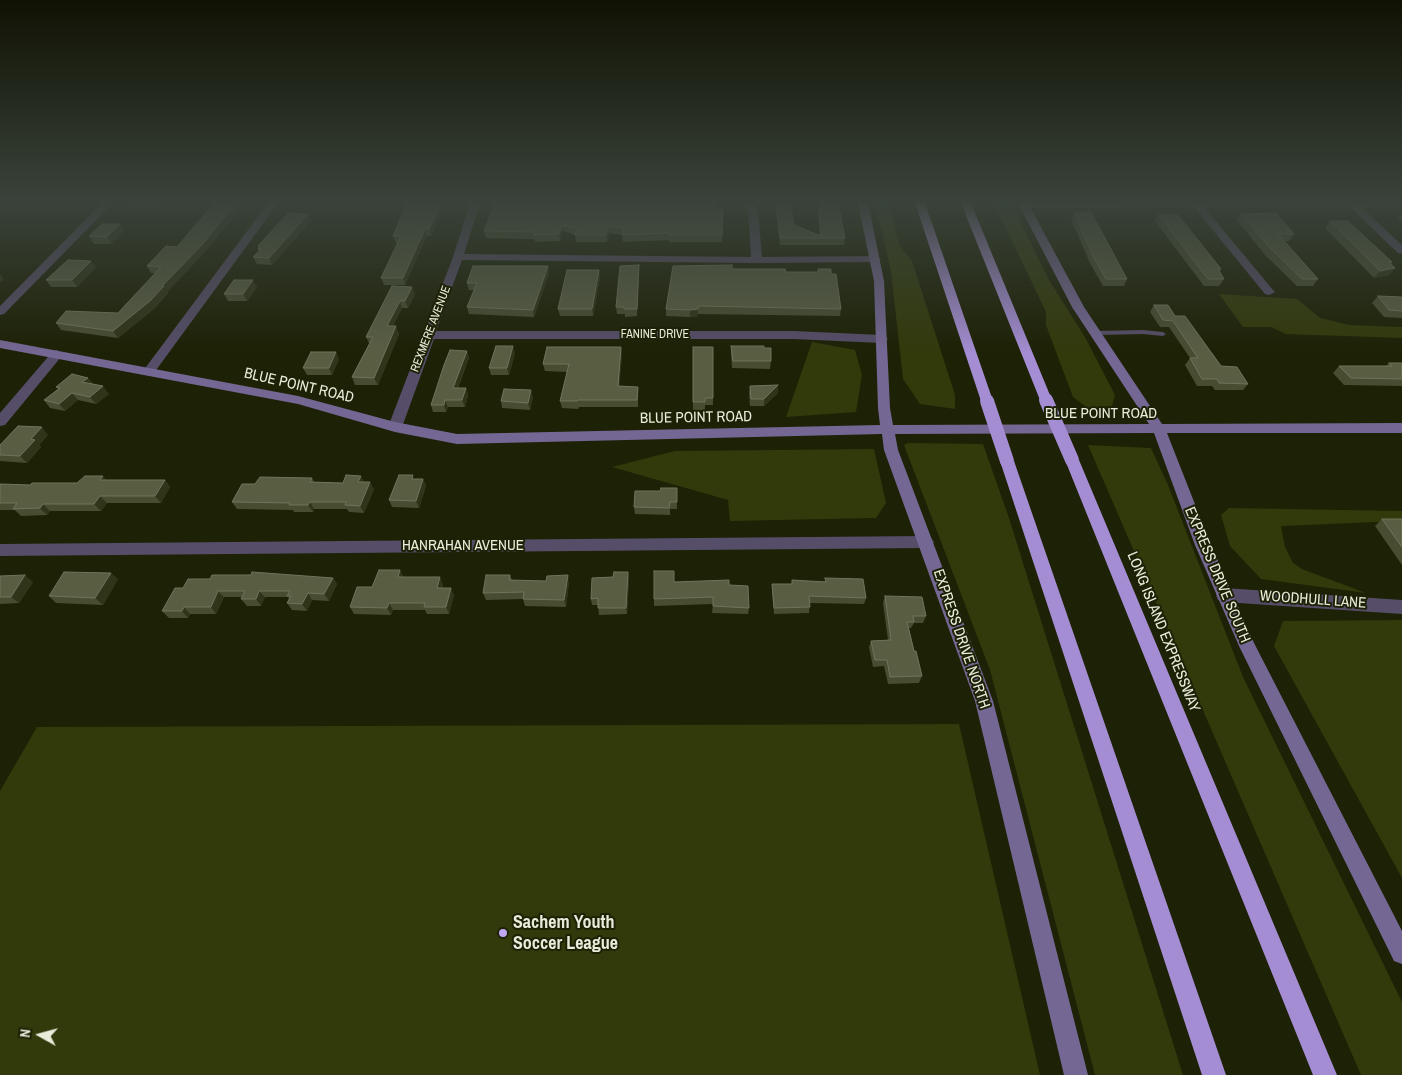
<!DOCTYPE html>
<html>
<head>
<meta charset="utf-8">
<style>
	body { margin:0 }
	#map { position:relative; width:1402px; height:1075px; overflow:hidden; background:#1d2105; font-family:"Archivo Narrow",sans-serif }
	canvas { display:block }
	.north { position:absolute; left:15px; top:1010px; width:50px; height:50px; -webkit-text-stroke:4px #1d2105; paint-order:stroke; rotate:277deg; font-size:14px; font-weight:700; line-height:20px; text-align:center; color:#e8ecdb }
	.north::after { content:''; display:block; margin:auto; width:18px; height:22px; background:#e8ecdb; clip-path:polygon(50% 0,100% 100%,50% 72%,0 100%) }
</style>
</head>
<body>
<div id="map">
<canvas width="1402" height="1075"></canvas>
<div class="north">N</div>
</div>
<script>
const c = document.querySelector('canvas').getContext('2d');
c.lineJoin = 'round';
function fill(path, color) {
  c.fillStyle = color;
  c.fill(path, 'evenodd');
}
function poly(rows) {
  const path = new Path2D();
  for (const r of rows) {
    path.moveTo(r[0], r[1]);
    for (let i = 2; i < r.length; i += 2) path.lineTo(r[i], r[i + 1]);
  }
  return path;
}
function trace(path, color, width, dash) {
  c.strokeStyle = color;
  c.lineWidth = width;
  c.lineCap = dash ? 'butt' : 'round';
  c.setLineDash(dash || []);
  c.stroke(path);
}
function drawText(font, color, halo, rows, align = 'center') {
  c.font = font + ' "Archivo Narrow",sans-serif';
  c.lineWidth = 4;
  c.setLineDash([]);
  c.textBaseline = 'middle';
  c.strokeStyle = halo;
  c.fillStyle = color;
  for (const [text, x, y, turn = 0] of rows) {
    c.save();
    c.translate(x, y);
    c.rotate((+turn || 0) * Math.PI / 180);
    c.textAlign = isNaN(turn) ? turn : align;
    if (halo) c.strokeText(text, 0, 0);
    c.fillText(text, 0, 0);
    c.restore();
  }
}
const green = poly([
	[875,203,889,203,899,245,912,261,955,395,955,409,920,404,903,379,891,271],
	[994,203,1011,203,1049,280,1086,339,1115,395,1112,406,1089,409,1073,397,1046,325,1046,312],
	[1219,294,1297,299,1320,318,1349,325,1402,327,1402,338,1286,334,1271,327,1243,327],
	[812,342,855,350,862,375,856,412,786,417],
	[908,443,983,444,1009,518,1183,1075,1095,1075,990,670,904,445],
	[1088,445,1151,448,1168,485,1243,677,1402,1002,1402,1075,1361,1075],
	[874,449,886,503,876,518,730,521,728,500,612,467,675,451],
	[1229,508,1402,511,1402,521,1281,526,1285,547,1293,563,1302,569,1366,593,1261,579,1230,546,1221,515],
	[1402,620,1402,878,1274,646,1283,621],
	[959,724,1040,1075,0,1075,0,791,37,727]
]);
const lane = poly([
	[1143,330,1163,332,1166,334,1163,336,1143,334,1095,335,1092,333,1095,331,1143,330]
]);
const street = poly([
	[102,203,113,203,4,314,0,315,0,306,102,203],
	[268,203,278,203,154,373,146,373,144,370,146,367,268,203],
	[470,203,480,203,464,254,751,257,748,210,742,203,752,203,758,210,762,257,876,256,881,259,876,262,757,263,462,260,436,331,794,331,882,335,888,339,882,343,794,339,434,339,402,427,400,430,390,430,388,427,453,257,470,203],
	[1020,203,1402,203,1402,207,1361,207,1402,245,1402,254,1398,253,1350,207,1204,207,1273,290,1275,292,1269,295,1265,294,1194,207,1024,208,1021,207,1020,203],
	[57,350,63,354,61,357,5,425,0,426,0,413,53,351,57,350],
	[926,536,931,538,934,542,931,546,926,548,0,556,0,544,926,536],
	[1224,588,1402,600,1402,614,1224,602,1218,600,1216,595,1218,590,1224,588]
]);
const secondary = poly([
	[858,203,868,203,884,281,890,408,893,425,1149,424,1072,307,1018,203,1028,203,1084,307,1162,424,1402,423,1402,433,1167,433,1211,545,1254,643,1402,931,1402,964,1394,961,1239,646,1195,545,1154,433,895,434,898,450,993,701,1088,1075,1064,1075,975,701,884,450,882,434,457,444,395,432,298,404,0,348,0,340,298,396,395,422,457,434,880,425,878,408,874,281,858,203]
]);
const highway = poly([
	[915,203,925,203,993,401,992,404,987,405,981,401,915,203],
	[961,203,971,203,1052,400,1051,403,1046,404,1040,400,961,203],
	[1072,455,1079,460,1337,1075,1313,1075,1065,460,1072,455],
	[1007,456,1014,461,1226,1075,1202,1075,1000,461,1007,456]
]);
const highwayBridge = poly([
	[1046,400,1072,460],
	[987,401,1007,461]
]);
const wall = poly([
	[128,203,159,203,154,208,130,207],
	[214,203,245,203,203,254,167,292,168,293,155,308,118,338,61,330,56,323,118,313,155,273,151,273,147,266,177,247],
	[775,203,790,203,794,225,820,236,818,212,819,205,823,205,823,203,838,203,845,238,844,245,780,245],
	[441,204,442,209,436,226,431,236,427,236,405,285,384,285,381,278,398,243,396,243,393,236],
	[715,208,723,208,722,242,669,242,669,240,623,242,622,235,609,233,607,242,576,242,575,235,563,231,560,241,535,242,534,239,486,238,484,231],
	[1074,212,1127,279,1124,286,1103,286,1090,263,1071,219],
	[1402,213,1402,223,1398,219],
	[1241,214,1294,234,1289,241,1284,241,1318,279,1313,286,1297,286,1265,255,1237,220],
	[1159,215,1221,269,1220,272,1224,279,1219,286,1204,286,1155,221],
	[311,221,272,265,257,264,253,257,259,251,258,249,259,248,258,246],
	[1330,221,1392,262,1391,264,1395,268,1389,275,1374,278,1325,228],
	[120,224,124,231,111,244,94,244,89,236],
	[639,265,639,272,637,316,625,317,625,314,617,314,616,307],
	[96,267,77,287,51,287,46,280],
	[732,269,786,272,818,272,818,269,831,274,841,309,840,316,698,314,698,316,690,317,666,316,666,309],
	[599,270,600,277,593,316,560,316,558,309],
	[549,273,534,317,469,314,467,307,474,290,469,290,467,283],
	[392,286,415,294,408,308,402,308,393,326,399,334,378,385,355,385,352,377,370,345,366,337],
	[257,287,247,301,228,301,224,294],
	[1378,296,1402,297,1402,318,1384,317,1372,303],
	[1154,305,1175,316,1221,366,1248,384,1243,390,1215,390,1212,386,1197,386,1185,365,1190,358,1169,327,1160,327,1150,312],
	[731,346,764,348,771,361,770,369,732,368,731,354],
	[621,347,622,354,619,386,638,387,638,407,579,407,578,409,562,408,560,401,567,372,545,371,543,364],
	[693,347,713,347,713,405,705,405,705,410,693,410],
	[467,351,469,358,458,388,466,388,468,395,465,407,448,407,446,412,433,412,431,405],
	[515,353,509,375,491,375,489,368],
	[339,359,332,375,307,375,303,368],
	[1389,363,1402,363,1402,386,1344,385,1333,373,1339,366,1386,366],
	[88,378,93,384,109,394,96,404,78,400,65,411,50,408,44,400,58,389,56,387],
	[750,386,778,393,764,406,750,406,749,393],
	[533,397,530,410,502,408,501,401],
	[48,435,39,445,41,447,27,463,0,461,0,445],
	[312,478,314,482,343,483,364,482,374,489,364,513,349,512,347,509,314,509,313,512,294,512,293,510,237,509,232,502,255,484],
	[415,479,423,479,426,486,419,508,392,507,389,500],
	[106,480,165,480,170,487,161,503,107,503,101,511,50,511,47,515,21,516,15,510,0,510,0,484,30,485,77,483],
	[677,495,677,509,670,509,670,515,635,514,634,507],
	[1382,519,1402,519,1402,565,1375,526],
	[400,570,403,577,443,584,442,588,454,595,449,614,427,614,425,610,393,610,391,615,354,614,350,607,372,587],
	[628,572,629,579,627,614,599,615,598,605,592,605,591,599,613,577],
	[510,575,512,580,569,582,566,607,525,606,523,599,486,600,483,593],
	[0,576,33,582,19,603,0,604],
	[333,578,337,584,329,601,312,600,307,611,292,610,287,603,289,599,288,597,265,597,261,606,247,606,241,599,242,597,224,597,216,614,190,614,188,618,169,618,162,611,183,588,210,579],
	[825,578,866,598,864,604,810,603,809,613,774,614,772,591,772,584,792,584,792,580,825,582],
	[118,579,103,605,56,603,49,596],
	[675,582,729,585,749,608,748,614,712,613,713,604,654,606,654,599],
	[885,596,926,616,923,623,914,623,911,628,909,628,914,651,922,676,919,683,888,684,884,666,873,667,869,647,871,641,888,640,883,603]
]);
const shadedWall = poly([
	[152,203,159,203,154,208],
	[236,203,245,203,203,254,167,292,168,293,155,308,118,338,113,331,162,286],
	[437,203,441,203,442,209,436,226,431,236,429,229],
	[308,214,311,221,272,265,269,258],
	[120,224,124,231,111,244,107,237],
	[562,225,563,231,560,241,559,234],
	[608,226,609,233,607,242,606,235],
	[425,229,427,236,405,285,403,278],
	[91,261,96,267,77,287,72,280],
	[548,266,549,273,534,317,533,310],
	[1395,268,1389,275,1374,278,1380,271],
	[599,270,600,277,593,316,592,309],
	[0,274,4,279,0,283],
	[253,280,257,287,247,301,243,294],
	[412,287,415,294,408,308,405,301],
	[400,301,402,308,389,334,387,326],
	[698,306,698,316,690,317,690,310],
	[396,326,399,334,378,385,374,378],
	[513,346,515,353,509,375,507,368],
	[621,347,622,354,619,393,618,386],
	[467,351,469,358,455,395,453,388],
	[336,352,339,359,332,375,329,368],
	[88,378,93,385,82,382],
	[778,385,778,393,764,406,764,399],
	[103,386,109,394,96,404,90,397],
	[466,388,468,395,465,407,462,400],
	[531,390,533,397,530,410,528,403],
	[72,393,78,400,65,411,59,404],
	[445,400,448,407,446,412,444,405],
	[42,427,48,435,39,445,41,447,27,463,20,456,31,439],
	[103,476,109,483,100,480],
	[361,476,365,483,358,482],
	[423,479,426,486,419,508,416,501],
	[165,480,170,487,161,503,155,496],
	[370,482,374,489,364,513,360,506],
	[100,496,107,503,101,511,94,504],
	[310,502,314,509,313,512,308,505],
	[43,504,50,511,47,515,40,508],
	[400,570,404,577,398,577],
	[628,572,629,579,627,614,626,608],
	[111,573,118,579,103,605,95,598],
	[25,575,33,582,19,603,11,597],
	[568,575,569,582,566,607,564,600],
	[440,577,443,584,440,595,437,588],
	[333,578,337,584,329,601,324,594],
	[451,588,454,595,449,614,446,607],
	[218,591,224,597,216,614,211,607],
	[259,591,265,597,261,606,256,599],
	[308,593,312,600,307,611,302,604],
	[389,603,393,610,391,615,387,608],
	[184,607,190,614,188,618,182,611]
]);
const building = poly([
	[214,203,236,203,200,247,162,286,164,286,150,301,113,331,56,323,66,311,118,313,161,267,147,266,166,246,177,247,214,203],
	[407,203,440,203,434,219,429,229,425,229,403,278,381,278,401,236,393,236,407,203],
	[495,203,715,203,715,208,723,208,722,235,668,235,669,233,622,235,623,228,608,226,606,235,575,235,577,229,562,225,559,234,534,235,534,232,484,231,495,203],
	[776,203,790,203,794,225,821,236,819,205,825,205,825,203,838,203,845,238,780,238,776,203],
	[1074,212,1091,212,1127,279,1106,279,1093,256,1074,212],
	[288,213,308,214,269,258,253,257,261,249,258,249,260,246,258,246,288,213],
	[1276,213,1294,234,1278,234,1318,279,1302,279,1270,248,1241,214,1276,213],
	[1159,215,1178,215,1221,269,1218,269,1224,279,1208,279,1159,215],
	[1330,221,1348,221,1392,262,1389,262,1395,268,1380,271,1330,221],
	[102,224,120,224,107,237,89,236,102,224],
	[68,260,91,261,72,280,46,280,68,260],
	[639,265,637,309,624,309,624,307,616,307,620,266,639,265],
	[732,265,732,269,785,269,786,272,818,272,818,269,831,269,831,274,836,274,841,309,698,306,698,309,690,310,666,309,673,266,732,265],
	[473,266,548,266,533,310,467,307,477,283,467,283,473,266],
	[567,270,599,270,592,309,558,309,567,270],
	[234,280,253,280,243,294,224,294,234,280],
	[392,286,412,287,405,301,400,301,387,326,396,326,374,378,352,377,373,337,366,337,392,286],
	[1378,296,1402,297,1402,311,1389,310,1378,296],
	[1154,305,1168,305,1175,316,1185,316,1221,366,1237,367,1248,384,1219,383,1217,379,1202,379,1190,358,1198,358,1173,321,1163,320,1154,305],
	[496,346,513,346,507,368,489,368,496,346],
	[731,346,764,346,764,348,771,348,771,361,733,361,731,346],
	[547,347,621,347,618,386,638,387,637,400,578,400,577,401,560,401,569,364,543,364,547,347],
	[693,347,713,347,713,398,705,398,705,402,693,402,693,347],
	[450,350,467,351,453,388,466,388,462,400,445,400,444,405,431,405,444,365,450,350],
	[311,352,336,352,329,368,303,368,311,352],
	[1389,363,1402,363,1402,379,1351,378,1339,366,1392,366,1389,363],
	[72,374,88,378,82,382,103,386,90,397,72,393,59,404,44,400,60,388,56,387,72,374],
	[778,385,764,399,751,399,750,386,778,385],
	[504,389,531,390,528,403,501,401,504,389],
	[18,426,42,427,31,439,35,440,20,456,0,455,0,445,18,426],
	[346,475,361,476,358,482,370,482,360,506,345,505,346,502,310,502,308,505,289,505,290,503,232,502,242,484,255,484,260,477,312,478,310,482,343,483,346,475],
	[399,475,413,475,412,479,423,479,416,501,389,500,399,475],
	[85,476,103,476,100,480,165,480,155,496,100,496,94,504,43,504,40,508,13,509,17,503,0,503,0,484,30,485,32,483,77,483,85,476],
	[661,488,677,488,677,502,670,502,669,508,634,507,635,491,660,491,661,488],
	[1382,519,1402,519,1402,547,1382,519],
	[379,570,400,570,398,577,440,577,437,588,451,588,446,607,424,607,425,603,389,603,387,608,350,607,357,587,372,587,379,570],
	[654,571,674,571,674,582,729,580,729,585,748,586,749,608,713,606,713,597,654,599,654,571],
	[64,572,111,573,95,598,49,596,64,572],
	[252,572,333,578,324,594,308,593,302,604,287,603,291,596,287,596,290,591,259,591,256,599,241,599,245,591,218,591,211,607,184,607,182,611,162,611,175,588,183,588,188,579,210,579,212,575,251,575,252,572],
	[614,572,628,572,626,608,598,608,598,598,591,599,592,578,613,577,614,572],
	[25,575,11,597,0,597,0,576,25,575],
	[486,575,510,575,509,580,546,581,547,576,568,575,564,600,523,599,524,592,483,593,486,575],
	[825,578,863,579,866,598,809,596,810,607,774,608,772,584,792,584,792,580,826,582,825,578],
	[885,596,922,597,926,616,913,616,914,622,907,622,914,651,916,651,922,676,890,677,887,660,875,660,871,641,891,640,885,596]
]);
const markers = [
	[503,933,5,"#c0a8f3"]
];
const farStreetnames = [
	["REXMERE AVENUE",431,329,-69],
	["FANINE DRIVE",655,335]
];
const streetNames = [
	["BLUE POINT ROAD",299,386,13],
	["BLUE POINT ROAD",1101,414],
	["BLUE POINT ROAD",696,418,-1],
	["HANRAHAN AVENUE",463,546],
	["EXPRESS DRIVE SOUTH",1217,575,67],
	["WOODHULL LANE",1313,600,4],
	["LONG ISLAND EXPRESSWAY",1163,632,68],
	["EXPRESS DRIVE NORTH",961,639,71]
];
const nearPoinames = [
	["Sachem Youth",513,923],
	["Soccer League",513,944]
];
fill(green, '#32390a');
fill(lane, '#564d69');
fill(street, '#564d69');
fill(secondary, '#756794');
fill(highway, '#a48dd3');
trace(highwayBridge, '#a48dd3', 14);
fill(wall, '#484d31');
fill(shadedWall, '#303418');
fill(building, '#595e43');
trace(building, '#70745b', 1);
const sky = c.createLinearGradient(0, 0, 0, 354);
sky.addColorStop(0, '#101203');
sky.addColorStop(0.57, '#3a433b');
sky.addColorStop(1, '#3a433b00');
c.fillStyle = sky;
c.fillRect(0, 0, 1402, 354);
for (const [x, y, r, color] of markers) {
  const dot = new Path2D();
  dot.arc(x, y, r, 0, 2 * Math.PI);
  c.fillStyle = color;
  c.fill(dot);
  trace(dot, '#1d2105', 2);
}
drawText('12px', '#e8ecdb', '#1d2105', farStreetnames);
drawText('15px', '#e8ecdb', '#1d2105', streetNames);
drawText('bold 18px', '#e8ecdb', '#1d2105', nearPoinames, 'left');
</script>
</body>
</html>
